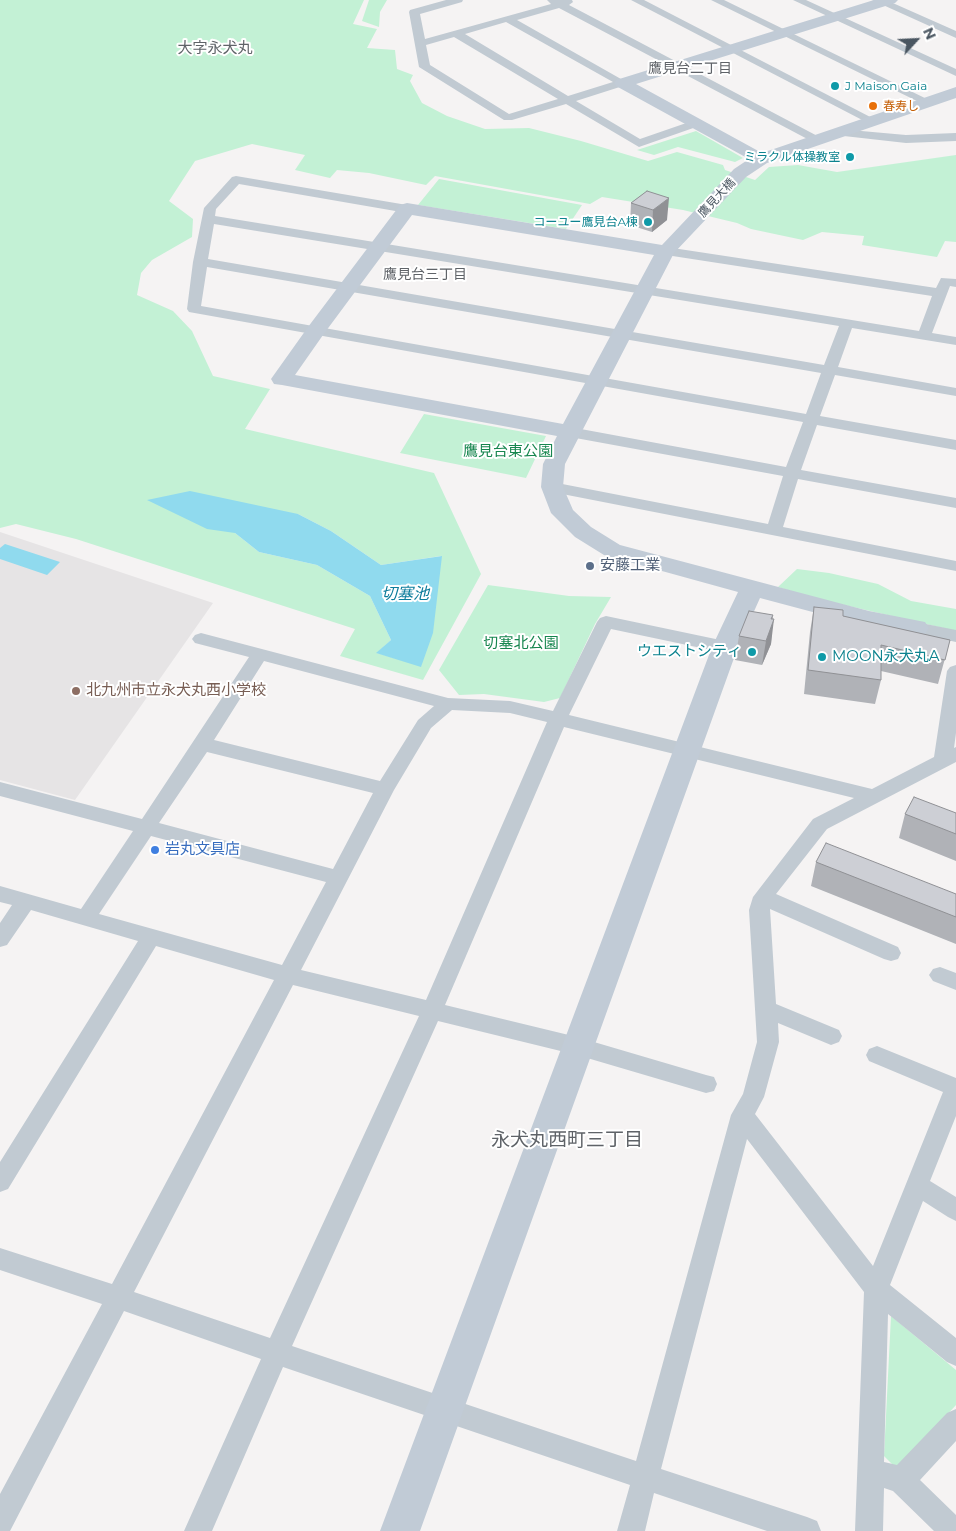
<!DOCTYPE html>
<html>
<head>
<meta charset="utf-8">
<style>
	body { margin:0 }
	#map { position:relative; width:956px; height:1531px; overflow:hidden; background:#f5f3f3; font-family:Montserrat,sans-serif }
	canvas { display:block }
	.north { position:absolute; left:891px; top:15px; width:50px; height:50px; -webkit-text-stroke:4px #fff; paint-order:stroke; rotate:65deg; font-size:14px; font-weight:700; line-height:20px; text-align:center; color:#4a5661 }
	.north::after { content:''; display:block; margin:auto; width:18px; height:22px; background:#4a5661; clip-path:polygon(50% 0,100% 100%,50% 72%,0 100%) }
</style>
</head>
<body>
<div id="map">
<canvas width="956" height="1531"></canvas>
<div class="north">N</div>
</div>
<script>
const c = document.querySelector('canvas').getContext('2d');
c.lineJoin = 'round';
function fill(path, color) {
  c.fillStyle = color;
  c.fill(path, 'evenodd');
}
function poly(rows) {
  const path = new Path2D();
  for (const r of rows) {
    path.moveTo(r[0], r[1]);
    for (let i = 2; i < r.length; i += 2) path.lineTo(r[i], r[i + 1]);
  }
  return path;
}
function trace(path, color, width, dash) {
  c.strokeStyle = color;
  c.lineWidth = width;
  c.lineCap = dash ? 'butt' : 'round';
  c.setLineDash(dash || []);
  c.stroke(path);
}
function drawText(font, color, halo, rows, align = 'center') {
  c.font = font + ' Montserrat,"Noto Sans JP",sans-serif';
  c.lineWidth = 4;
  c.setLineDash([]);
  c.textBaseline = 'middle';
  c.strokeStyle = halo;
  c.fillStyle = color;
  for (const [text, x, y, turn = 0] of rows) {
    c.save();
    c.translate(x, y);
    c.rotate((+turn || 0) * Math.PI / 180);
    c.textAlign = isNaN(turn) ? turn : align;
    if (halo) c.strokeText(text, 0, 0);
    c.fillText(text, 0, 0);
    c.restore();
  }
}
const education = poly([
	[0,532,213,603,75,800,0,780]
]);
const green = poly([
	[0,0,364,0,353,24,377,29,367,48,395,50,397,69,413,75,410,81,422,103,447,116,485,129,529,128,581,141,648,161,677,152,723,165,725,170,755,180,769,167,798,165,837,172,956,155,956,242,945,241,937,257,862,245,864,236,822,232,803,240,751,229,737,223,683,210,602,197,590,204,435,176,426,185,369,173,337,170,330,178,295,170,305,155,252,144,195,161,169,201,193,219,192,237,152,260,141,273,137,295,173,311,192,331,213,376,270,389,245,429,434,473,481,574,423,680,340,656,355,629,76,539,16,524,0,528],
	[298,514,331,531,381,565,441,556,421,666,377,653,391,640,370,596,317,565,259,552,235,533],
	[369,0,387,0,380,12,379,27,362,21],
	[696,131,743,158,735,162,678,147,654,155,637,150],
	[439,179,582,205,566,229,418,205],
	[424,414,546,436,526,478,400,453],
	[797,569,829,573,878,584,911,601,956,609,956,631,810,597,778,587],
	[488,585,569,596,611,597,595,624,560,698,544,702,484,694,459,695,439,670],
	[891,1316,956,1370,956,1405,897,1469,884,1456]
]);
const water = poly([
	[190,491,298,514,331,531,381,565,442,556,433,633,421,667,376,653,391,640,370,596,317,565,259,552,235,533,207,529,147,500],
	[5,544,60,562,47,575,0,559,0,548]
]);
const street = poly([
	[446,0,463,0,462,2,420,14,425,39,551,4,547,0,572,0,573,2,569,5,825,140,823,143,815,143,559,8,517,20,628,83,626,85,576,101,640,139,695,120,701,124,699,126,639,147,566,104,512,120,504,120,419,67,409,12,410,10,446,0],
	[506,22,613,82,568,96,465,34,506,22],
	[454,37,558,99,509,114,430,65,426,45,454,37],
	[631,0,644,0,878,121,876,123,868,123,631,0],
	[711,0,724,0,933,102,931,104,923,104,711,0],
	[793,0,806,0,956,69,956,76,793,0],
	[872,0,886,0,956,31,956,38,872,0],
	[839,129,906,135,956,133,956,141,906,143,835,135,833,133,839,129],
	[236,176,407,205,413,209,407,213,239,184,216,209,215,216,919,331,932,296,666,255,659,251,666,247,936,288,941,278,956,279,956,287,950,286,932,333,956,337,956,345,852,328,838,367,956,388,956,396,835,375,820,416,956,440,956,450,817,425,801,470,956,498,956,508,798,479,783,527,956,561,956,571,552,492,546,490,544,487,546,484,552,482,768,524,783,476,570,437,565,435,562,432,565,429,570,427,786,467,803,422,189,312,187,309,193,262,204,208,232,177,236,176],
	[214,224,839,326,824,365,208,259,214,224],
	[207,267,821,373,806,414,201,306,207,267],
	[606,616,725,641,731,643,734,647,731,651,725,653,611,629,569,715,872,789,934,757,947,671,950,667,956,665,956,733,954,748,956,747,956,762,827,829,776,894,898,947,901,953,898,959,891,961,884,959,770,909,776,1004,839,1030,842,1036,839,1042,831,1045,778,1023,779,1042,764,1097,755,1114,873,1266,943,1092,869,1061,866,1055,869,1049,877,1046,956,1078,956,1116,930,1181,956,1197,956,1221,948,1217,923,1201,890,1285,956,1338,956,1366,947,1362,888,1314,884,1462,897,1465,947,1413,956,1409,956,1441,920,1480,956,1515,956,1531,934,1531,893,1491,884,1488,883,1531,855,1531,864,1292,747,1139,661,1469,807,1517,817,1521,821,1531,767,1531,654,1493,645,1531,617,1531,630,1485,283,1367,212,1531,184,1531,261,1359,124,1311,10,1531,0,1531,0,1494,102,1304,0,1270,0,1248,112,1284,274,980,156,946,8,1189,0,1192,0,1162,138,941,31,910,7,945,0,947,0,923,12,905,0,902,0,886,81,909,133,831,0,796,0,782,142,819,249,657,195,643,192,639,195,635,201,633,448,698,510,701,553,711,597,622,600,618,606,616],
	[264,661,434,706,418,720,380,781,214,740,264,661],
	[452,710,510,713,547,722,426,1000,301,970,394,790,431,728,452,710],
	[564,727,854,798,813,819,753,897,749,910,757,1042,743,1094,731,1115,636,1461,292,1346,438,1021,577,1055,706,1093,714,1091,717,1084,714,1077,706,1075,577,1037,445,1005,564,727],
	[207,752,373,793,333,869,159,823,207,752],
	[151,836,326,882,282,965,99,914,151,836],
	[293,985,419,1016,270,1338,134,1292,293,985],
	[916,622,956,630,956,642,910,632,907,628,910,624,916,622],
	[940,967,956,973,956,990,933,981,929,975,933,969,940,967]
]);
const secondary = poly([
	[874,0,898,0,895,3,636,84,762,153,956,87,956,98,767,163,746,177,674,253,565,464,563,487,573,510,591,527,620,545,869,611,925,622,929,628,925,634,916,636,869,627,760,598,738,647,420,1531,380,1531,712,647,738,592,604,555,575,537,551,513,541,487,543,464,557,436,282,385,274,384,271,379,308,327,400,205,407,203,662,245,734,169,749,159,616,86,614,83,616,80,874,0],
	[412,215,654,255,563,424,295,375,323,335,412,215]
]);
const wall = poly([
	[647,191,667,220,652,232,630,225,631,203],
	[814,607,843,616,950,640,938,684,881,671,881,680,875,704,804,694,810,632],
	[773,615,771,644,762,665,735,660,739,636],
	[956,813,956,861,899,838,905,814],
	[816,862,956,894,956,944,811,886]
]);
const shadedWall = poly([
	[669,198,667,220,652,232,653,210],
	[773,615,770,630,774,619,771,644,762,665,766,641]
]);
const building = poly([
	[647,191,669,198,653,210,631,203,647,191],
	[814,607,843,610,843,616,950,640,945,660,881,645,881,680,808,670,814,607],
	[749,611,773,615,771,619,774,619,766,641,739,636,749,611],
	[914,797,956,813,956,834,905,814,914,797],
	[826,843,956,894,956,917,816,862,826,843]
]);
const markers = [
	[835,86,5,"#0f9aa8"],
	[873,106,5,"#e8710a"],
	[850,157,5,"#0f9aa8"],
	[648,222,5,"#0f9aa8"],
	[590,566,5,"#5c6f8a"],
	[752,652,5,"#0f9aa8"],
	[822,657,5,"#0f9aa8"],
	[76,691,5,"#8d6e63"],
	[155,850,5,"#3f7fe0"]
];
const farCulturenames = [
	["J Maison Gaia",845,86,"left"],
	["ミラクル体操教室",840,157],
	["コーユー鷹見台A棟",638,222]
];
const farFoodnames = [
	["春寿し",883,106]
];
const farStreetnames = [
	["鷹見大橋",717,198,-47]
];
const farNeighbourhoodnames = [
	["鷹見台二丁目",690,69],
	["鷹見台三丁目",425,275]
];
const farQuarternames = [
	["大字永犬丸",215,49]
];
const parkNames = [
	["鷹見台東公園",508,452],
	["切塞北公園",521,644]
];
const serviceNames = [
	["安藤工業",600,566]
];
const cultureNames = [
	["ウエストシティ",742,652],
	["MOON永犬丸A",832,657,"left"]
];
const educationNames = [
	["北九州市立永犬丸西小学校",86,691]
];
const shopNames = [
	["岩丸文具店",165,850]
];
const waterNames = [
	["切塞池",405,594]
];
const nearNeighbourhoodnames = [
	["永犬丸西町三丁目",567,1140]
];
fill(education, '#e6e4e5');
fill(green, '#c3f1d5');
fill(water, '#90daee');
fill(street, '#c1cad2');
fill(secondary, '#c1cbd6');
fill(wall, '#b0b2b7');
fill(shadedWall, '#909195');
fill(building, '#cdcfd5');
trace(building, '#909195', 1);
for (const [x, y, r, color] of markers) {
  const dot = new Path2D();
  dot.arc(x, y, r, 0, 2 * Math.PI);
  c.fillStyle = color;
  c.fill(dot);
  trace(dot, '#fff', 2);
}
drawText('12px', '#0d838f', '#fff', farCulturenames, 'right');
drawText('12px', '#c56008', '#fff', farFoodnames, 'left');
drawText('12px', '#4a5661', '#fff', farStreetnames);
drawText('14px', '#5f6368', '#fff', farNeighbourhoodnames);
drawText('15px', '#5f6368', '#fff', farQuarternames);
drawText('15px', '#17864f', '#fff', parkNames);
drawText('15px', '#4e5e75', '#fff', serviceNames, 'left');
drawText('15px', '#0d838f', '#fff', cultureNames, 'right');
drawText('15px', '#785e54', '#fff', educationNames, 'left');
drawText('15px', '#366cbe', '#fff', shopNames, 'left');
drawText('italic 16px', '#0c7c9b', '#fff', waterNames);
drawText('19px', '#5f6368', '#fff', nearNeighbourhoodnames);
</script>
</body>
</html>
